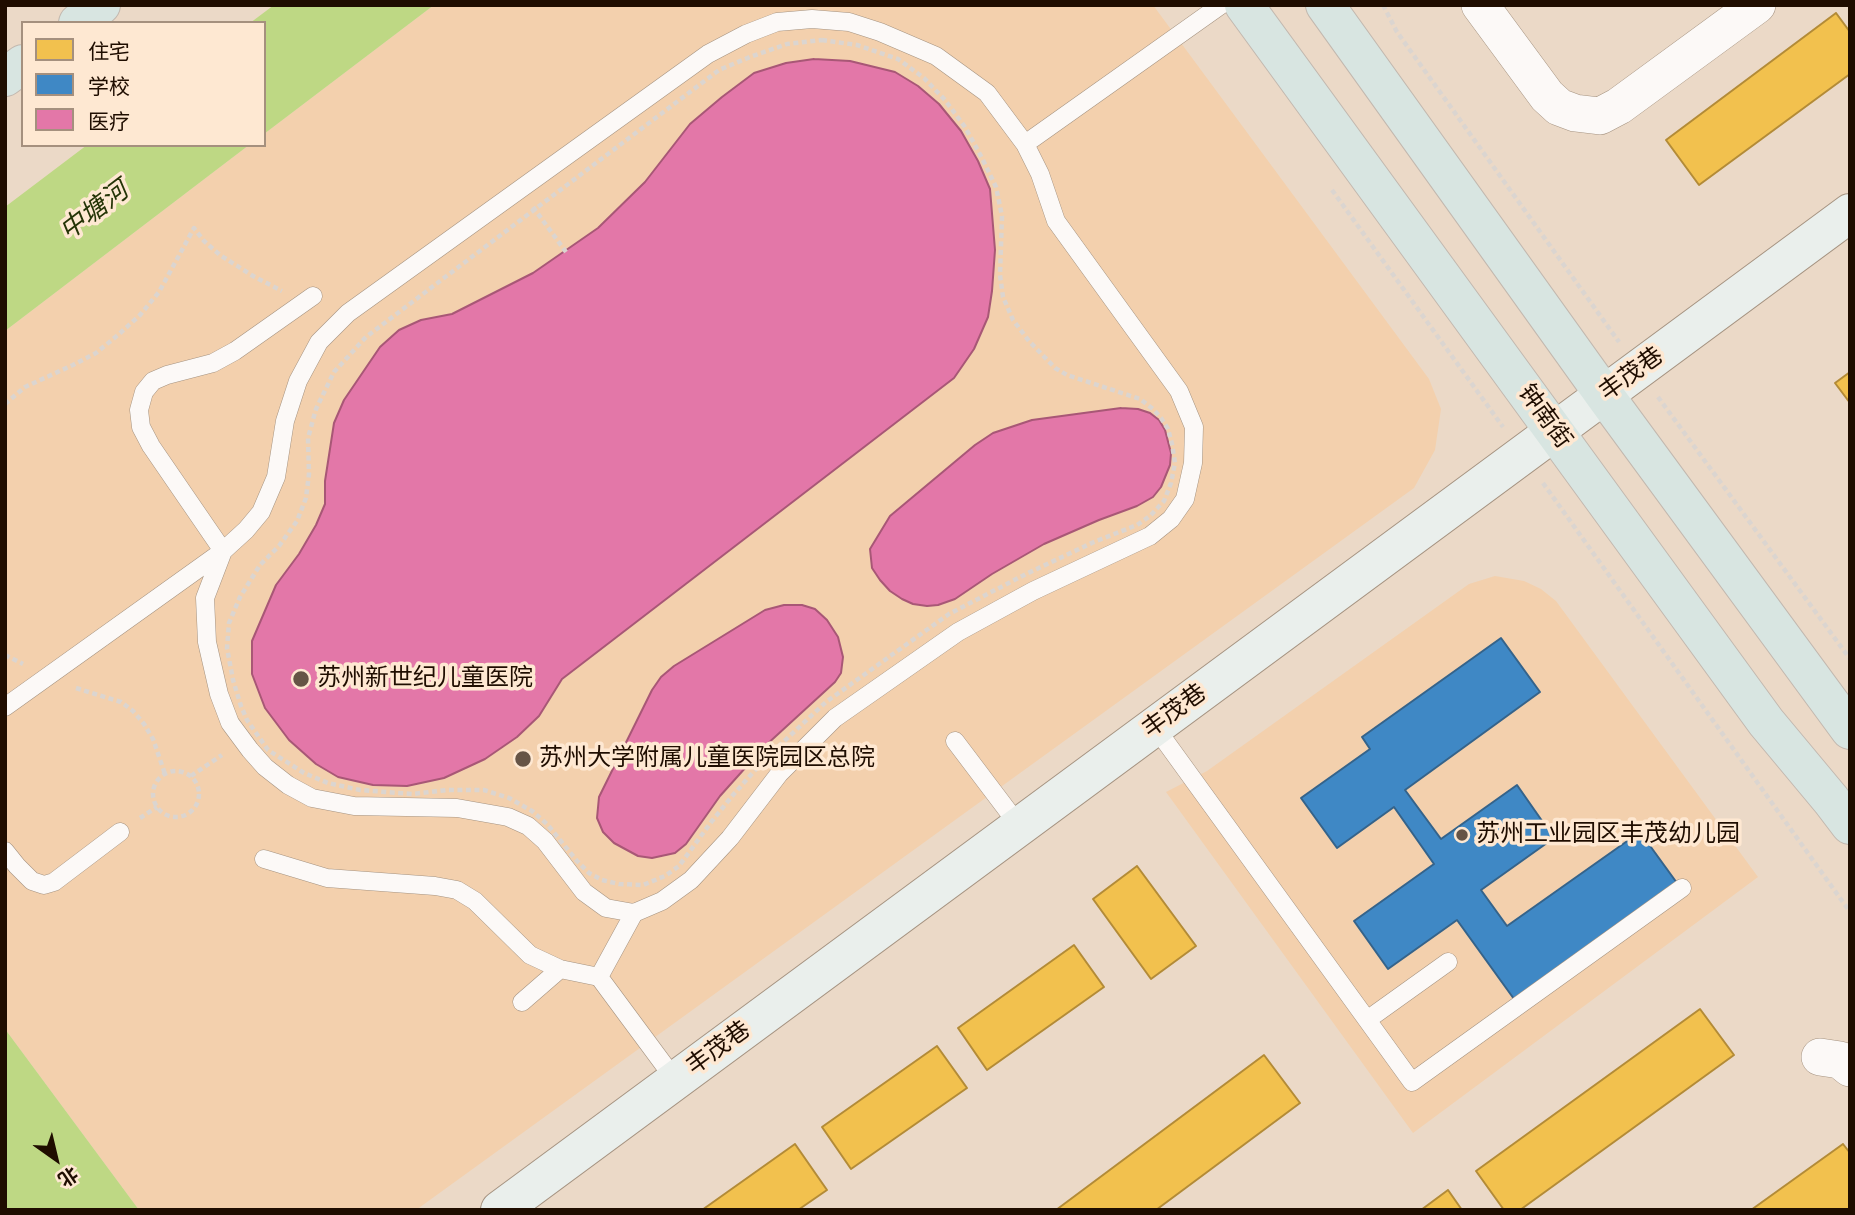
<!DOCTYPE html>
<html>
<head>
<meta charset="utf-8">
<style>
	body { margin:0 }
	#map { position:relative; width:1855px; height:1215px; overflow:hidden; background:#ebd9c7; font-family:"Roboto Condensed","Noto Sans SC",sans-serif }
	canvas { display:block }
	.frame { position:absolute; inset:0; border:7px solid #1f0d00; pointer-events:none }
	.legend { position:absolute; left:21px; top:21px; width:245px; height:126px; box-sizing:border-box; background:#fee8d2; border:2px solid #a5907e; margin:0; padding:9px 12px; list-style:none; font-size:21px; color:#1f0d00 }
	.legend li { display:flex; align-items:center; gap:14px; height:35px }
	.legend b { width:35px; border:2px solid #a5907e }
	.north { position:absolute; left:21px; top:1124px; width:70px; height:70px; -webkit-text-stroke:5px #fee8d2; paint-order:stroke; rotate:146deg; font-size:19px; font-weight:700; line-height:28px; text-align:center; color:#1f0d00 }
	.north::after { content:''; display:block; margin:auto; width:24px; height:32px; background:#1f0d00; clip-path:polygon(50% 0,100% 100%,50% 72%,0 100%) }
</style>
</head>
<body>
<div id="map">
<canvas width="1855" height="1215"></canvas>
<div class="frame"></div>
<ul class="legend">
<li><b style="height:19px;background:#f2c14e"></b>住宅</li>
<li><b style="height:19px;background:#3f88c5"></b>学校</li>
<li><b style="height:19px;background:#e377a8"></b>医疗</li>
</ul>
<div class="north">北</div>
</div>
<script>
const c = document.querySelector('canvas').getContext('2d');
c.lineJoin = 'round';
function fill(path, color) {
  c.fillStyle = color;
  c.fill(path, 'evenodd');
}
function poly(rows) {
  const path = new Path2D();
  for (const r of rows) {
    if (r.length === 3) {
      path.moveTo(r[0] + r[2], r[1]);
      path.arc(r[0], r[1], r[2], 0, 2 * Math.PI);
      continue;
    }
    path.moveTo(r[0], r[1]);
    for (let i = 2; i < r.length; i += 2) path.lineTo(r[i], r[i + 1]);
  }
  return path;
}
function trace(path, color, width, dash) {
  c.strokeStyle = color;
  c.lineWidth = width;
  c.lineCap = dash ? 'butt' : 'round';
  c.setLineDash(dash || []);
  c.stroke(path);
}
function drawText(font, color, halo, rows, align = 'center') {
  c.font = font + ' "Roboto Condensed","Noto Sans SC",sans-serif';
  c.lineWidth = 7;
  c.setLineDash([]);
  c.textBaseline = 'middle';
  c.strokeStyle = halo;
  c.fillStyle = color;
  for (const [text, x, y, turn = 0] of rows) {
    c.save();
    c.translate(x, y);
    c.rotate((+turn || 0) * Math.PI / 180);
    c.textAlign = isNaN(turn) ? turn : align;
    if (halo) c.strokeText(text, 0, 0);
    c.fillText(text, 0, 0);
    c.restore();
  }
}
const built = poly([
	[434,5,1153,5,1429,379,1441,409,1435,450,1414,488,416,1210,139,1210,5,1029,5,331,249,145,264,145,264,134],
	[1495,576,1524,581,1541,589,1556,601,1758,877,1413,1133,1166,792,1207,771,1469,584]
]);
const water = poly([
	[274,5,434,5,264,134,264,23,250,23],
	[87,145,249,145,5,331,5,207],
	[5,1029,139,1210,5,1210]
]);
const homes = poly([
	[1836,13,1850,32,1850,74,1699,185,1666,140,1836,13],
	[1850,372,1850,403,1835,383,1850,372],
	[1137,866,1196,946,1151,979,1093,899,1137,866],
	[1074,945,1104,987,987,1070,958,1028,1074,945],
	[1700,1009,1734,1055,1520,1210,1504,1210,1476,1171,1700,1009],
	[937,1046,967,1088,851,1169,822,1127,937,1046],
	[1264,1055,1300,1103,1156,1210,1056,1210,1264,1055],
	[795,1144,827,1190,798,1210,702,1210,795,1144],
	[1843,1144,1850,1153,1850,1210,1751,1210,1843,1144],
	[1448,1190,1462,1210,1421,1210,1448,1190]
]);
const schools = poly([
	[1501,638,1540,692,1405,790,1441,839,1517,785,1554,838,1481,890,1507,926,1640,832,1677,883,1514,999,1457,920,1388,969,1354,921,1434,864,1394,807,1337,848,1301,798,1370,749,1362,737,1501,638]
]);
const health = poly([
	[814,59,850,61,895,72,918,86,939,104,961,131,978,161,990,189,995,250,992,291,988,317,974,349,954,378,562,679,539,716,517,737,485,759,444,778,407,786,373,785,338,777,316,764,289,740,265,708,252,674,252,641,276,585,299,554,316,525,325,504,325,481,334,423,344,400,380,347,399,330,421,320,452,314,533,273,598,228,645,182,690,124,722,97,754,73,786,63,814,59],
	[1121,408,1138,409,1150,413,1159,420,1165,430,1171,453,1170,465,1161,487,1153,497,1137,506,1099,520,1044,544,992,574,955,599,938,605,927,606,913,604,902,599,890,591,880,580,872,568,870,549,890,516,975,445,993,433,1032,420,1121,408],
	[784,605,802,605,815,609,827,620,838,637,843,657,841,673,835,682,764,747,720,796,686,844,675,853,652,858,638,856,614,843,603,832,597,818,599,797,652,690,661,677,674,666,765,610,784,605]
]);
const path = poly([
	[1383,5,1397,32,1619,342],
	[822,40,857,45,898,59,924,78,945,100,965,127,982,158,996,187,1002,216,1000,275,1003,297,1013,320,1029,341,1055,368,1067,375,1140,399,1153,409,1161,418,1168,429,1172,444,1175,463,1171,483,1164,501,1150,516,1137,525,1094,542,1026,574,949,614,826,702,765,759,733,795,712,821,679,866,665,876,643,885,619,884,602,880,589,873,577,861,547,824,532,811,509,798,484,790,447,790,412,794,360,790,328,783,304,773,268,750,247,720,241,706,233,680,227,648,229,623,240,597,260,565,279,546,297,521,306,498,309,474,308,438,316,409,334,372,366,337,719,70,750,57,787,44,822,40],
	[1332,190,1503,427],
	[533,207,566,252],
	[1658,397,1850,659],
	[5,404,25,387,73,365,96,353,118,335,140,315,159,292,194,228,204,241,220,255,253,276,282,291],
	[1543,483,1850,912],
	[5,655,23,664],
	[76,688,121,702,133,711,144,724,153,739,165,774],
	[176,794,23],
	[191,776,222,755],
	[140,818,157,807]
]);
const lane = poly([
	[1025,144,1221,5],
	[5,707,223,551,246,530,261,512,276,477,285,421,298,381,319,342,348,313,708,54,746,34,777,22,812,19,849,22,880,32,936,56,987,93,1025,144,1040,174,1056,221,1179,391,1194,427,1193,463,1185,499,1171,519,1150,536,1033,591,958,632,835,718,779,774,730,838,691,880,662,901,634,913,606,908,584,892,545,841,528,826,508,817,457,808,354,806,312,798,288,785,265,767,250,750,230,723,219,694,207,642,205,598,223,551,151,446,141,427,139,410,144,392,153,381,167,375,213,363,235,351,313,296],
	[1155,727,1412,1082,1682,888],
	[955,741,1020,827],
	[5,851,17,866,32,881,44,885,54,882,120,832],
	[264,859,327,878,435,886,457,890,475,901,530,955,560,969,599,977,634,913],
	[599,977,676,1081],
	[522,1002,560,969],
	[1367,1020,1448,962]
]);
const street = poly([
	[1480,5,1547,96,1559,107,1575,113,1600,116,1619,106,1757,5],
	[1820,1057,1840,1060,1850,1068]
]);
const secondary = poly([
	[500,1210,1850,213]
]);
const primary = poly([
	[1244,5,1766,722,1831,800,1850,825],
	[1325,5,1605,396,1850,730],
	[78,23,101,5],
	[5,77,23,64]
]);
const markers = [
	[301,679,9,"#665446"],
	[523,759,9,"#665446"],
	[1462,835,7,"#665446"]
];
const streetNames = [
	["丰茂巷",1632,375,-36],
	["钟南街",1544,417,54],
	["丰茂巷",1175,712,-36],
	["丰茂巷",719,1049,-36]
];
const poiNames = [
	["苏州新世纪儿童医院",317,679],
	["苏州大学附属儿童医院园区总院",539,759],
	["苏州工业园区丰茂幼儿园",1476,835]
];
const waterNames = [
	["中塘河",95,212,-37]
];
fill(built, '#f3d0ad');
fill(water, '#bed884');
fill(homes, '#f2c14e');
trace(homes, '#b38b37', 2);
fill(schools, '#3f88c5');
trace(schools, '#35638a', 2);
fill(health, '#e377a8');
trace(health, '#a85776', 2);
trace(lane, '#a59381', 19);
trace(street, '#a59381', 38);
trace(secondary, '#a59381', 40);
trace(primary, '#c2b8af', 40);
trace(path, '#dbd5d0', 4.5, [5, 3.5]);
trace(lane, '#fcf9f7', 18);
trace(street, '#fcf9f7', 37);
trace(secondary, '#eaefec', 38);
trace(primary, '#d8e5e1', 38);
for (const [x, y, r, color] of markers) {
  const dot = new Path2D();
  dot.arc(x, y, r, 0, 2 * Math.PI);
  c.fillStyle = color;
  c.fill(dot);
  trace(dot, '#fee8d2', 2.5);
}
drawText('24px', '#1f0d00', '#fee8d2', streetNames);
drawText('24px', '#1f0d00', '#fee8d2', poiNames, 'left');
drawText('italic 26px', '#243406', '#fee8d2', waterNames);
</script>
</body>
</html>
